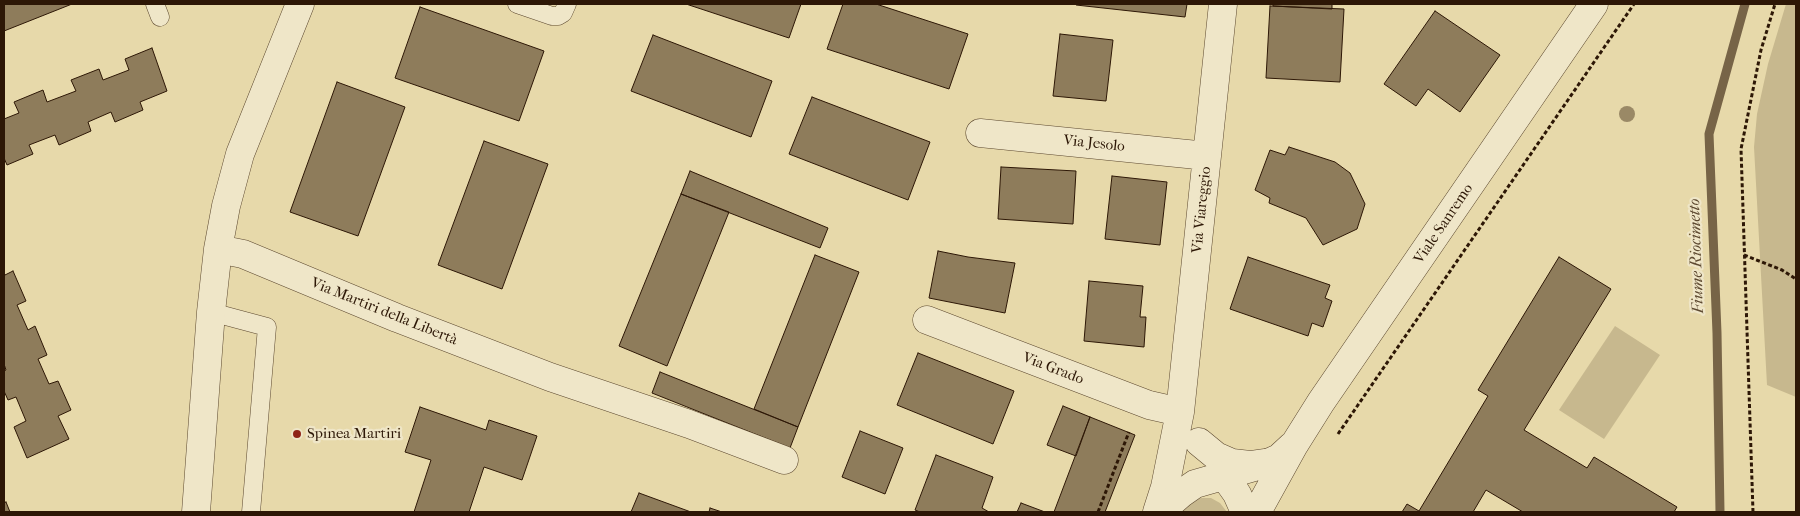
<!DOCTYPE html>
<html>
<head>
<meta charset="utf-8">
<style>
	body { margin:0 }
	#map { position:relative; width:1800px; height:516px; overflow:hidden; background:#e7d9aa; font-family:"IM FELL French Canon",serif }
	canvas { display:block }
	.frame { position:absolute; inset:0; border:5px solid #2d1706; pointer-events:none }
</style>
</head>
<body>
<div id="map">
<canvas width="1800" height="516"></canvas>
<div class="frame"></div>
</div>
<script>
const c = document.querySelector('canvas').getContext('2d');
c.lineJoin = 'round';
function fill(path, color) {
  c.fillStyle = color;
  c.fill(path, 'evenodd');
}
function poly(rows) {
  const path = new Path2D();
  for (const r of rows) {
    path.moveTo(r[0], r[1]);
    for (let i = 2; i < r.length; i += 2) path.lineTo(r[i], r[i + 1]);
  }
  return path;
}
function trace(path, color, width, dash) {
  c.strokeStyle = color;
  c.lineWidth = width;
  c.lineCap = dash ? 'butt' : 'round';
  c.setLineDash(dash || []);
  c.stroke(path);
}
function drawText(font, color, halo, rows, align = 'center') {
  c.font = font + ' "IM FELL French Canon",serif';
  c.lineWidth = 4.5;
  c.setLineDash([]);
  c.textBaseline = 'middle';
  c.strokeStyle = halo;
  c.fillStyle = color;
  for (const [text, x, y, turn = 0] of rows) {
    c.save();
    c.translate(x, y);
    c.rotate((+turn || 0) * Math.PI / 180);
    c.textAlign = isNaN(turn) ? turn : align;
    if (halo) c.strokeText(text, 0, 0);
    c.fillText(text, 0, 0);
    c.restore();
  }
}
const green = poly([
	[1786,4,1796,4,1796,397,1767,385,1754,147,1757,114,1768,64],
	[1615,326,1660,355,1604,439,1559,410],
	[1201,498,1211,498,1220,503,1227,512,1181,512,1192,501]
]);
const stream = poly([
	[1720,512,1717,333,1709,134,1745,4]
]);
const building = poly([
	[4,4,72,4,4,31,4,4],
	[686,4,801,4,789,38,686,4],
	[843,4,876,4,968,34,949,89,827,49,843,4],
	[1076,4,1187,4,1185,17,1076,5,1076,4],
	[1273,4,1332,4,1332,9,1273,6,1273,4],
	[1270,6,1344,9,1340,82,1266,78,1270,6],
	[420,7,544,51,519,121,395,78,420,7],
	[1435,11,1500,55,1460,112,1428,89,1416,106,1384,84,1435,11],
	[1060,34,1113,40,1106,101,1053,96,1060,34],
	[653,35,772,81,751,137,631,91,653,35],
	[152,48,167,91,140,102,143,110,115,122,111,112,88,122,91,131,59,145,55,135,29,145,33,154,7,165,4,158,4,119,19,113,14,102,43,90,47,102,76,91,71,80,99,69,103,80,129,70,125,59,152,48],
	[337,82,405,107,358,236,290,212,337,82],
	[812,97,930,142,908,200,789,154,812,97],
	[484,141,548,164,502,289,438,265,484,141],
	[1289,147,1335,162,1350,173,1365,204,1357,229,1323,245,1306,218,1269,203,1270,198,1255,190,1270,150,1285,155,1289,147],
	[1001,167,1076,171,1073,224,998,219,1001,167],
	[690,171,828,228,820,248,681,194,690,171],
	[1112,176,1167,182,1160,245,1105,239,1112,176],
	[681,194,729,212,667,366,619,346,681,194],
	[938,251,968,257,1015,263,1005,313,929,298,938,251],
	[815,255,859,272,798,427,754,409,815,255],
	[1248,257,1330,285,1325,298,1332,301,1323,327,1312,323,1308,336,1230,309,1248,257],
	[1559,257,1611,289,1524,430,1587,468,1594,457,1677,507,1674,512,1523,512,1486,490,1473,512,1402,512,1407,504,1419,511,1488,396,1478,390,1559,257],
	[13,271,26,301,17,305,28,330,35,326,47,355,38,359,49,384,58,381,71,410,58,416,69,439,27,458,14,427,26,421,16,397,8,400,4,391,4,371,6,370,4,364,4,273,5,275,13,271],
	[1089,281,1143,286,1140,317,1146,317,1144,347,1084,341,1089,281],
	[918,353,1014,391,993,444,897,405,918,353],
	[660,372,798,427,790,448,652,393,660,372],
	[1063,406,1090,417,1076,456,1047,445,1063,406],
	[420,407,486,430,489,420,537,436,522,480,484,467,469,512,414,512,431,460,405,452,420,407],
	[1090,417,1135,435,1105,512,1054,512,1090,417],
	[860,431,903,448,885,494,842,477,860,431],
	[936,455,993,477,982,508,989,512,920,512,915,510,936,455],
	[639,493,691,512,631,512,639,493],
	[6,502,10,512,4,512,4,503,6,502],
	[1021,503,1045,512,1017,512,1021,503],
	[710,508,722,512,709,512,710,508]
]);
const path = poly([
	[1744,255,1782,270,1796,279],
	[1338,434,1634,4],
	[1098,512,1129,432],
	[1753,512,1741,149,1761,50,1775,4]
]);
const service = poly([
	[155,4,160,17],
	[517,4,552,16,558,16,563,13,567,4],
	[211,312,267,327,251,512]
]);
const minor = poly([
	[980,133,1207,156],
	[218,249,243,254,397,318,550,377,689,424,784,460],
	[927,320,1149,405,1180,412],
	[1199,442,1216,456,1232,463,1250,465,1264,463],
	[196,512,211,312,218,249,226,206,240,154,300,4],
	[1157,512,1165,487,1180,412,1223,4]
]);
const tertiary = poly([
	[1225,477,1237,494,1245,512],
	[1160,512,1182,493,1195,484,1268,463,1279,458,1292,446],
	[1257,512,1294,445,1321,402,1594,4]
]);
const trees = [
	[1627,114]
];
const markers = [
	[297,434,5,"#8f2418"]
];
const streetNames = [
	["Via Jesolo",1094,144,6],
	["Via Viareggio",1202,210,-84],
	["Viale Sanremo",1444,224,-56],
	["Via Martiri della Libertà",384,312,22],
	["Via Grado",1053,369,21]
];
const poiNames = [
	["Spinea Martiri",307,434]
];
const waterNames = [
	["Fiume Riocimetto",1697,256,-92]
];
fill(green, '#c7b88e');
trace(stream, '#776447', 9);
fill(building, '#8e7c5b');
trace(building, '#2d1706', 1);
trace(service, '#5c482f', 19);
trace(minor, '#5c482f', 29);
trace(tertiary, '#5c482f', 29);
trace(path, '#2d1706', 3, [4, 2.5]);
trace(service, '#efe6c8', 18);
trace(minor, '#efe6c8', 28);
trace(tertiary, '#efe6c8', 28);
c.fillStyle = '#9a8966';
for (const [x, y] of trees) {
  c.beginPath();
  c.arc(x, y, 8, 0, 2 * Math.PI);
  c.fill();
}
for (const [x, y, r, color] of markers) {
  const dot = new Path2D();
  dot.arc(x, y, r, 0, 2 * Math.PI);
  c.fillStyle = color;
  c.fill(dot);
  trace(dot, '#efe6c8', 2);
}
drawText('15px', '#2d1706', '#efe6c8', streetNames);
drawText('15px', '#2d1706', '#efe6c8', poiNames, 'left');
drawText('italic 16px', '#5e4a31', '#efe6c8', waterNames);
</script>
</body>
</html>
